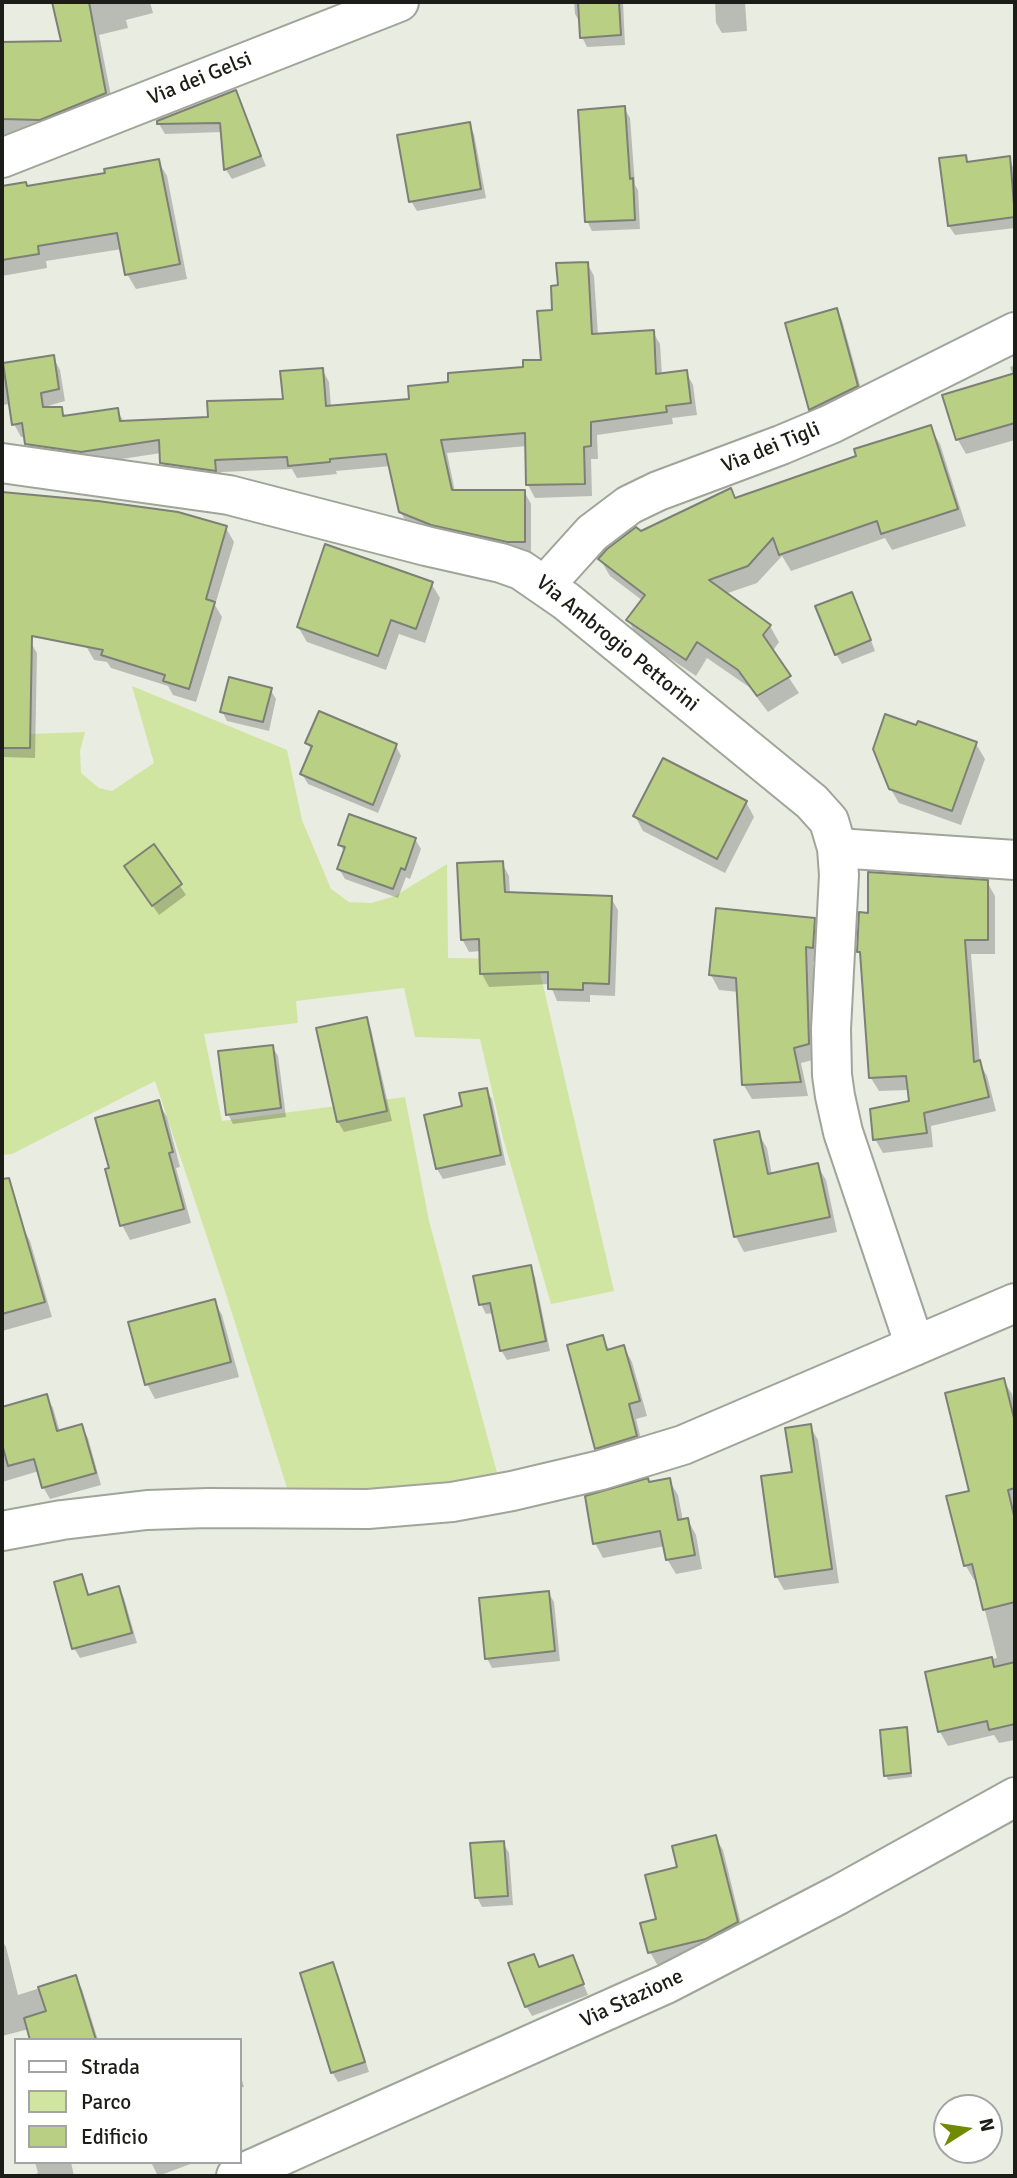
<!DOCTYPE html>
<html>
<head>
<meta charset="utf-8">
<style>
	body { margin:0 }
	#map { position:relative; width:1017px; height:2178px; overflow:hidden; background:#e8ece1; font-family:Signika,sans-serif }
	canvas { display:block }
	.frame { position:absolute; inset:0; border:4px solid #1c1d19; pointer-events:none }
	.legend { position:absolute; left:14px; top:2038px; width:228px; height:126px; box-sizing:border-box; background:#fff; border:2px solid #a4a5a3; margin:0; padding:9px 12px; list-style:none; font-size:21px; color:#1c1d19 }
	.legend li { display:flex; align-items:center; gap:14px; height:35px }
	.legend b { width:35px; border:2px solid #a4a5a3 }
	.north { position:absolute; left:933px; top:2094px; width:70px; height:70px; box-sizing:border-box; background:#fff; border:2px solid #a4a5a3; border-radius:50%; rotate:78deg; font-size:19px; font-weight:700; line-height:28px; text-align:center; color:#1c1d19 }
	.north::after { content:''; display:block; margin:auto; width:24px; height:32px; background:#718b00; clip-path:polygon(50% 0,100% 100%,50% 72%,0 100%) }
</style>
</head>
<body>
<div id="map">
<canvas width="1017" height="2178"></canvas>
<div class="frame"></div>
<ul class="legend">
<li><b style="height:9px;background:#fff"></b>Strada</li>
<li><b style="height:19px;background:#d1e5a2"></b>Parco</li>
<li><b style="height:19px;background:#b9cf83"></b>Edificio</li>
</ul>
<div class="north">N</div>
</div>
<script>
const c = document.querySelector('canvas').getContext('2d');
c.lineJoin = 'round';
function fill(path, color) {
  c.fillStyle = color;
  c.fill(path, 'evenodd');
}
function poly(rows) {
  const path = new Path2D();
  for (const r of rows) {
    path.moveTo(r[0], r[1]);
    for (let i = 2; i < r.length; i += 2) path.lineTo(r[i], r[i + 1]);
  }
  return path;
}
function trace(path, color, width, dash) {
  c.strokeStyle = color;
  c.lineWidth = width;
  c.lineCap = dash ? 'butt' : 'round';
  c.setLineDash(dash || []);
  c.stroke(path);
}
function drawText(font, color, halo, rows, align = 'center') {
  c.font = font + ' Signika,sans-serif';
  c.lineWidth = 5;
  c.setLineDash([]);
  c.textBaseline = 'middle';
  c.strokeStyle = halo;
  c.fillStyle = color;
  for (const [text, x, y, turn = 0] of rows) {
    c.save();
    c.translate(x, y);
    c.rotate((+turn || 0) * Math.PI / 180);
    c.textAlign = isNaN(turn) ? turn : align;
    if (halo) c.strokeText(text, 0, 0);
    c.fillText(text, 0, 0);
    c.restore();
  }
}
const green = poly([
	[132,686,287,750,302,820,331,889,349,902,371,903,395,896,447,864,448,958,537,959,614,1291,551,1304,503,1138,480,1039,415,1037,404,988,296,1001,298,1023,204,1034,222,1121,405,1097,429,1221,499,1480,411,1493,311,1494,287,1488,225,1291,155,1081,12,1154,2,1155,2,735,85,732,80,751,81,773,99,788,112,791,154,763]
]);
const shadow = poly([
	[53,2,150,2,153,13,126,20,128,28,99,35,113,106,2,141,2,44,63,42],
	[574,2,623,2,625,45,587,47,582,37,581,24,575,14],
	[715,2,745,2,747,31,722,33,716,23],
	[235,92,266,166,232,179,226,170,222,132,165,134,159,124],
	[624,108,630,118,635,185,638,190,640,229,592,231,587,221],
	[469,124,474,134,486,198,417,211,411,201],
	[965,157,969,163,1009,158,1015,172,1015,228,955,235,949,226],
	[158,161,167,176,187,279,136,289,127,274,122,249,46,261,47,268,2,276,2,188,25,184,27,187,107,174],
	[587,263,594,276,598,335,653,332,660,344,662,375,686,372,693,385,697,415,672,418,673,424,597,435,598,459,591,459,592,496,535,498,528,485,527,446,447,453,455,492,524,491,531,504,531,554,408,525,400,511,391,466,336,471,337,474,297,478,292,469,221,472,222,483,169,476,162,463,161,453,89,464,34,457,27,444,26,436,21,437,14,424,11,404,2,405,2,365,53,357,60,370,65,401,41,408,61,408,66,417,117,410,124,422,210,419,284,400,322,369,329,382,331,407,411,401,450,384,525,369,543,361,560,287],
	[836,310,842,320,863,396,816,419,810,409],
	[1015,365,1015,440,966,454,958,440,1013,375,1010,367],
	[930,427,940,444,966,526,892,550,885,538,791,571,782,556,757,583,725,594,770,626,779,642,772,652,799,693,768,712,749,687,707,658,696,676,638,637,628,620,643,601,610,576,600,559,641,533,858,457],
	[2,494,98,502,226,528,234,542,215,605,222,617,196,702,173,695,168,686,111,668,107,662,94,660,86,646,85,615,2,614],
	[431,583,440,598,425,643,399,634,386,670,307,642,298,627],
	[857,604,875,651,842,664,836,654],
	[31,643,37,653,35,758,3,757,2,646],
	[270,689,276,699,269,731,227,721,222,711],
	[307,743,396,746,401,756,378,813,308,784,302,774,312,751],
	[976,744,985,759,961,825,899,803,890,788],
	[746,802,754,817,725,873,643,831,635,816],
	[415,839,421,849,410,879,406,877,398,898,345,879,339,869,345,853,340,845],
	[154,847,186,895,159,915,132,876],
	[502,863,509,876,510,894,611,898,618,910,615,996,590,995,590,1002,557,1001,550,984,489,987,482,974,481,951,469,952,462,939],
	[987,882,995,896,995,954,971,954,980,1064,987,1076,996,1111,931,1126,933,1147,883,1153,875,1139,911,1102,909,1090,879,1091,871,1078,862,957,859,952,869,915],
	[814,920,822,935,821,962,813,962,817,1059,801,1063,808,1096,752,1099,743,1084,739,992,719,990,711,975],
	[366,1019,371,1029,392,1121,344,1132,338,1122,318,1029],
	[272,1046,278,1056,286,1117,233,1124,228,1114],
	[486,1090,492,1099,506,1165,443,1179,437,1169,464,1108],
	[158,1102,167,1117,180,1167,176,1168,191,1223,130,1240,122,1225,111,1169],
	[758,1133,767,1148,772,1175,817,1165,826,1180,837,1232,744,1252,736,1237,716,1142],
	[22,1226,30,1241,52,1317,2,1331,2,1232],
	[530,1267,535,1277,550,1351,507,1360,501,1350,494,1313,486,1314,481,1304],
	[214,1301,222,1315,239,1377,155,1399,147,1384],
	[602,1337,610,1351,624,1347,632,1362,647,1416,636,1419,644,1451,605,1463,597,1448],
	[1003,1380,1012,1394,1015,1409,1015,1740,999,1743,994,1735,948,1746,940,1732,927,1673,997,1658,977,1579,974,1580,966,1566,949,1498,971,1492],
	[46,1396,53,1408,60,1432,81,1426,88,1438,101,1485,50,1499,43,1487,39,1471,2,1482,2,1408],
	[810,1426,818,1440,839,1583,784,1590,776,1576,794,1474],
	[669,1480,678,1495,683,1521,688,1520,696,1535,702,1569,676,1574,667,1559,665,1546,603,1558,595,1543,649,1484],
	[81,1576,90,1596,119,1588,124,1598,137,1643,80,1658,74,1648,56,1583],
	[548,1592,554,1602,560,1661,492,1668,487,1658],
	[906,1729,908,1734,912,1777,888,1780,886,1775],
	[715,1837,723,1850,744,1936,714,1952,658,1966,650,1952,659,1920,679,1868],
	[503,1843,509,1853,513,1905,482,1907,477,1897],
	[2,1940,6,1947,18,1995,75,1977,82,1989,98,2040,32,2040,29,2029,2,2036],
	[534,1956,540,1969,572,1957,588,1995,532,2016,526,2006],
	[332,1965,338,1974,369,2072,338,2082,332,2072],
	[240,2073,244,2087,240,2088],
	[35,2162,71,2162,74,2176,31,2176,38,2173],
	[151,2162,196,2162,158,2176]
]);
const building = poly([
	[52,2,89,2,106,93,40,120,2,119,2,42,61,41,52,2],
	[578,2,619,2,621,35,580,38,578,2],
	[236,90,261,156,224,170,220,123,157,124,157,121,236,90],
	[625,106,630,179,633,178,635,220,585,222,578,110,625,106],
	[470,122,481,189,409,202,397,135,470,122],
	[966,155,967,162,1010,156,1015,217,948,226,939,158,966,155],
	[159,159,180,264,125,275,117,233,38,246,39,254,2,260,2,186,26,182,27,186,105,173,104,169,159,159],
	[588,262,592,334,654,330,656,374,687,370,691,403,666,406,667,412,591,422,591,446,584,447,585,484,526,485,525,433,441,440,452,490,525,490,525,542,507,542,431,525,399,512,386,454,330,459,330,462,288,466,287,457,215,460,216,471,160,463,159,440,81,452,25,444,22,423,12,425,3,363,54,355,59,389,41,393,43,407,62,407,63,416,118,408,120,421,208,417,207,401,283,399,280,371,323,368,326,406,409,399,408,386,448,382,448,373,523,367,523,360,541,360,537,311,552,310,551,286,558,285,556,263,588,262],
	[837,308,858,386,809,410,785,323,837,308],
	[1015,373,1015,423,956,440,942,395,1015,373],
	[931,425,958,509,881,534,877,521,779,555,773,538,748,566,709,580,771,625,763,635,791,676,757,696,738,670,697,642,686,660,626,620,645,595,598,559,607,549,636,527,641,531,731,488,735,498,856,456,854,449,931,425],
	[2,492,98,501,178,512,227,526,206,599,215,602,189,689,163,681,165,675,101,655,103,650,32,636,30,748,2,748,2,492],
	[325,544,433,582,416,629,391,620,378,656,297,627,325,544],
	[852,592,871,640,835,655,815,606,852,592],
	[229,677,272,688,263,722,220,712,229,677],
	[319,711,397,744,373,805,300,774,312,746,305,743,319,711],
	[885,714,916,725,918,721,977,742,952,811,889,789,873,749,885,714],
	[663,758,747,801,717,859,633,816,663,758],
	[349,814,416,838,405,870,401,868,393,889,337,869,345,847,338,845,349,814],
	[154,844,182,884,152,906,124,866,154,844],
	[503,861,505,892,612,896,609,984,583,983,583,990,548,989,548,972,480,974,479,939,461,940,457,863,503,861],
	[868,872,988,880,988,940,965,940,974,1062,980,1060,989,1097,924,1113,927,1133,873,1140,870,1109,909,1101,906,1076,869,1078,860,952,857,952,859,912,868,913,868,872],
	[716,908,815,918,813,948,806,947,809,1044,794,1048,801,1082,742,1085,736,978,709,975,716,908],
	[367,1017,387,1111,337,1122,316,1028,367,1017],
	[273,1045,281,1108,226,1115,218,1051,273,1045],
	[487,1088,501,1155,436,1169,424,1115,462,1106,459,1093,487,1088],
	[159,1100,173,1152,169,1153,184,1209,120,1226,105,1169,109,1168,95,1118,159,1100],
	[759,1131,768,1174,818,1163,830,1217,734,1237,714,1140,759,1131],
	[9,1178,45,1302,2,1314,2,1179,9,1178],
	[531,1265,546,1341,500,1351,490,1303,479,1305,473,1276,531,1265],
	[215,1299,231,1362,145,1385,128,1322,215,1299],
	[603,1335,607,1350,624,1345,640,1401,629,1404,637,1436,595,1449,567,1345,603,1335],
	[1004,1378,1015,1422,1015,1488,1008,1490,1015,1520,1015,1602,983,1610,972,1564,964,1566,946,1496,969,1491,945,1393,1004,1378],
	[47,1394,57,1431,82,1424,96,1473,42,1488,34,1459,8,1466,2,1444,2,1407,47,1394],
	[811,1424,832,1569,775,1577,761,1476,792,1472,785,1428,811,1424],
	[648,1478,649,1482,670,1478,678,1520,688,1518,695,1555,666,1560,660,1531,593,1544,585,1496,648,1478],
	[82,1574,88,1595,119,1586,132,1633,72,1649,54,1582,82,1574],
	[549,1591,555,1651,485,1659,479,1598,549,1591],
	[992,1657,994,1667,1015,1662,1015,1724,989,1730,987,1721,938,1732,925,1672,992,1657],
	[907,1727,911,1773,884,1776,880,1730,907,1727],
	[716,1835,738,1922,706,1939,648,1953,640,1923,656,1919,645,1875,677,1867,672,1846,716,1835],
	[504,1841,508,1896,475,1898,470,1843,504,1841],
	[534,1954,539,1967,573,1955,584,1984,525,2007,508,1963,534,1954],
	[333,1962,365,2062,331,2073,300,1973,333,1962],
	[76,1975,96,2040,30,2040,24,2018,46,2011,38,1987,76,1975]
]);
const minor = poly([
	[2,158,399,2],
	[2,463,229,495,426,546,501,563,521,570,566,601,812,802,829,821,837,848,1015,860],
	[545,585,592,533,629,505,658,491,781,445,831,424,1015,332],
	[837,848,839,875,831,1029,832,1075,835,1096,843,1132,915,1346],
	[2,1531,62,1520,147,1510,208,1508,368,1509,452,1502,512,1491,601,1470,683,1445,1015,1303],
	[236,2176,666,1984,838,1895,1015,1797]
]);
const streetNames = [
	["Via dei Gelsi",200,79,-22],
	["Via dei Tigli",771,448,-22],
	["Via Ambrogio Pettorini",617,644,39],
	["Via Stazione",632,1999,-25]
];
fill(green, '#d1e5a2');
fill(shadow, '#0003');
fill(building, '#b9cf83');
trace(building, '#7d8076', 2);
trace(minor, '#a0a499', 42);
trace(minor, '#fff', 38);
drawText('21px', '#1c1d19', '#fff', streetNames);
</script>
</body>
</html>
